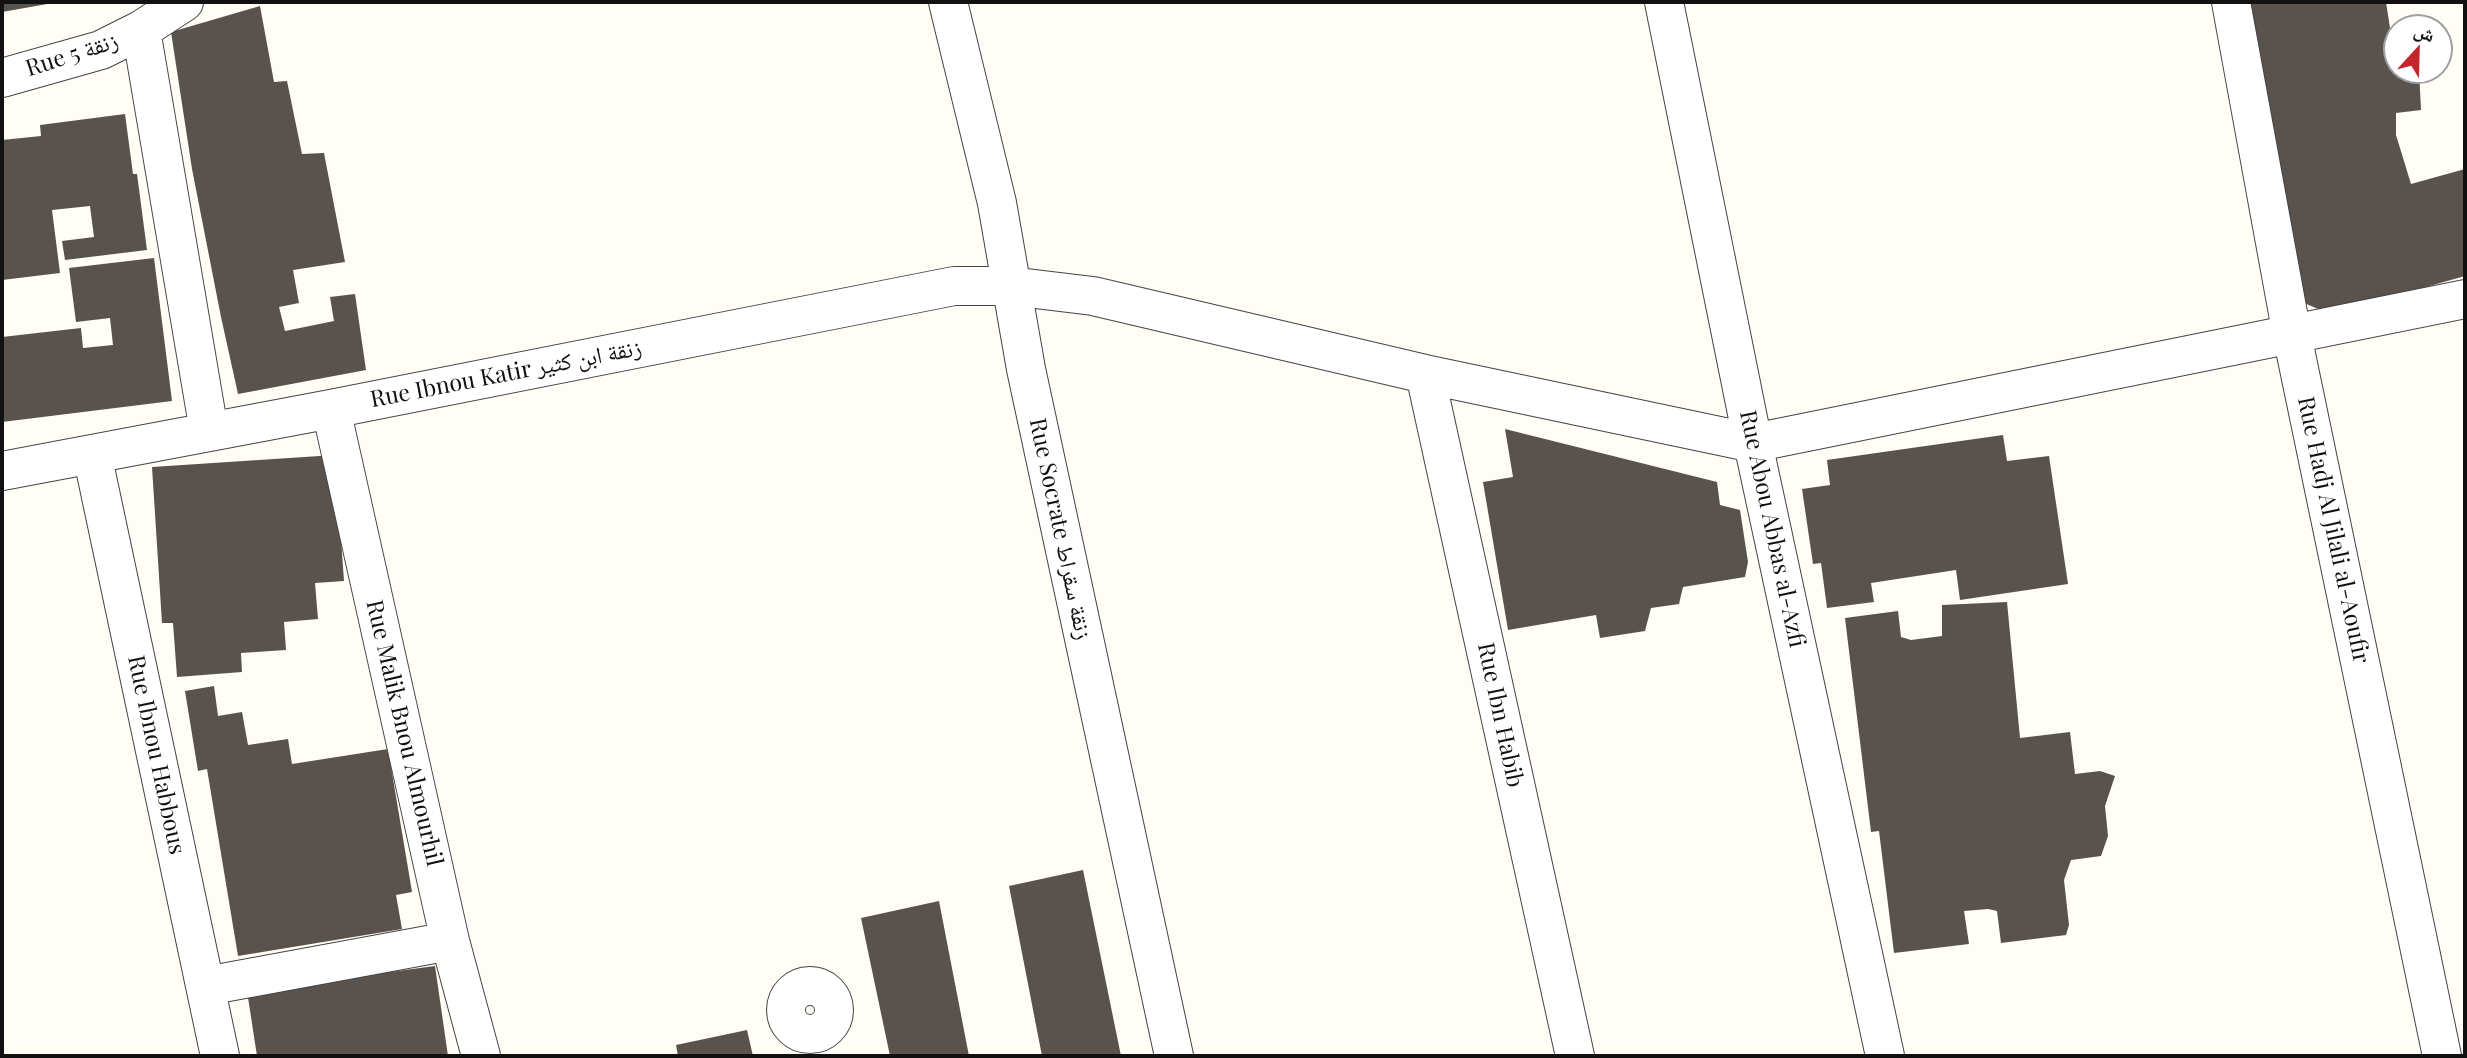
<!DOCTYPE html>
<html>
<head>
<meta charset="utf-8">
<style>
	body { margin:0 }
	#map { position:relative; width:2467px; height:1058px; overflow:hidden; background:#fffdf5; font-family:"Playfair Display","Noto Naskh Arabic",serif }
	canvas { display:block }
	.frame { position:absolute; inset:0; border:4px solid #111; pointer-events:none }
	.north { position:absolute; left:2383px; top:14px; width:70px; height:70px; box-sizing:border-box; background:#fff; border:2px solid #a0a0a0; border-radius:50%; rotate:22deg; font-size:19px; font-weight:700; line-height:28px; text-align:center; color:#111 }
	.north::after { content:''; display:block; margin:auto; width:24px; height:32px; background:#c4262e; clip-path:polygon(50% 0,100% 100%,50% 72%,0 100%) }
</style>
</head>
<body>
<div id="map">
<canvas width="2467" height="1058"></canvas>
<div class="frame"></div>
<div class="north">ش</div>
</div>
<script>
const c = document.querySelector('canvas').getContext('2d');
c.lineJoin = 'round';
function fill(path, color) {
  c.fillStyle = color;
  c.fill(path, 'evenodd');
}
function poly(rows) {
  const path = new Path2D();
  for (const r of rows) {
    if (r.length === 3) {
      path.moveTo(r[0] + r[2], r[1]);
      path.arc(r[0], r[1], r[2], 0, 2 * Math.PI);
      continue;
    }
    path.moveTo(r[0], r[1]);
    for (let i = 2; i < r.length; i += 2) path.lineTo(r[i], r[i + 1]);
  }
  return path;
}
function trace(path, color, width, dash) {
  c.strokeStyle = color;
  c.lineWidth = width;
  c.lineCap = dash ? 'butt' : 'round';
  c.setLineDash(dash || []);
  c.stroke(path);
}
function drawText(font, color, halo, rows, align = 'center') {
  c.font = font + ' "Playfair Display","Noto Naskh Arabic",serif';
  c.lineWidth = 7;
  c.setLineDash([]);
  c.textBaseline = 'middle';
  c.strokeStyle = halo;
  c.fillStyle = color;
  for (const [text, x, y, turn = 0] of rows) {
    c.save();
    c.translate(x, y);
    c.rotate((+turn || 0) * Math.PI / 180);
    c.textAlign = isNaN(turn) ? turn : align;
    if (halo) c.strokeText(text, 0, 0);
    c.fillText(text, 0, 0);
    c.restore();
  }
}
const building = poly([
	[2,2,53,2,53,3,2,12],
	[2244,2,2386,2,2390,28,2397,28,2397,70,2419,70,2421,110,2396,113,2396,135,2411,184,2465,169,2465,276,2330,314,2304,303],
	[260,6,274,82,287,81,302,154,324,153,345,262,293,270,299,303,279,307,285,331,334,321,330,297,355,294,366,370,238,394,221,317,192,169,171,32],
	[125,114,133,174,137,174,147,250,65,260,62,241,94,237,90,206,52,210,60,273,2,280,2,140,41,136,40,125],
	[154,258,172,401,2,422,2,337,81,328,83,348,113,345,110,318,76,322,69,268],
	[1505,429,1717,482,1720,505,1740,510,1748,562,1745,577,1683,587,1679,604,1651,608,1645,631,1600,638,1596,615,1508,630,1483,482,1513,477],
	[2003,435,2007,461,2049,456,2068,584,1960,600,1956,570,1871,583,1874,602,1827,608,1821,563,1813,564,1802,489,1830,485,1827,460],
	[335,455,344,581,315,583,318,619,284,622,286,650,241,653,242,672,177,677,173,623,162,623,152,467],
	[2007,602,2020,738,2070,732,2075,774,2100,771,2115,776,2105,806,2108,836,2101,856,2071,860,2064,880,2069,925,2066,935,2001,943,1997,911,1988,909,1964,911,1969,944,1894,953,1879,831,1871,832,1845,618,1898,611,1901,637,1911,640,1942,636,1942,605],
	[214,686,218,716,242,712,248,745,288,739,292,764,388,749,412,892,396,895,402,929,238,956,207,769,198,771,185,691],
	[1083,870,1121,1056,1042,1056,1009,886],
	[939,901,969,1056,890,1056,861,918],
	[435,966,448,1056,257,1056,247,991],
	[747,1030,753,1056,678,1056,676,1045]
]);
const minor = poly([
	[948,2,997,203,1026,369,1174,1056],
	[1664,2,1753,443,1885,1056],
	[2231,2,2292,335,2442,1056],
	[141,30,209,431],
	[2,78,101,50,141,30,184,2],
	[1425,374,1575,1056],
	[331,409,450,941,481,1056],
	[92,454,220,1056],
	[2,471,331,409,954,286,1010,286,1093,296,1425,374,1753,443,2465,299],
	[206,986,450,941],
	[810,1010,24]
]);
const streetNames = [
	["Rue 5 زنقة",72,55,-18],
	["Rue Ibnou Katir زنقة ابن كثير",506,374,-11],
	["Rue Socrate زنقة سقراط",1060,529,78],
	["Rue Abou Abbas al-Azfi",1772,529,78],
	["Rue Hadj Al Jilali al-Aoufir",2333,530,78],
	["Rue Ibn Habib",1500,715,78],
	["Rue Malik Bnou Almourhil",404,733,77],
	["Rue Ibnou Habbous",156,755,78]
];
fill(building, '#5a524d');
trace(minor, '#444', 40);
trace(minor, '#fff', 38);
drawText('23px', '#111', '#fff', streetNames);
</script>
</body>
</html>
